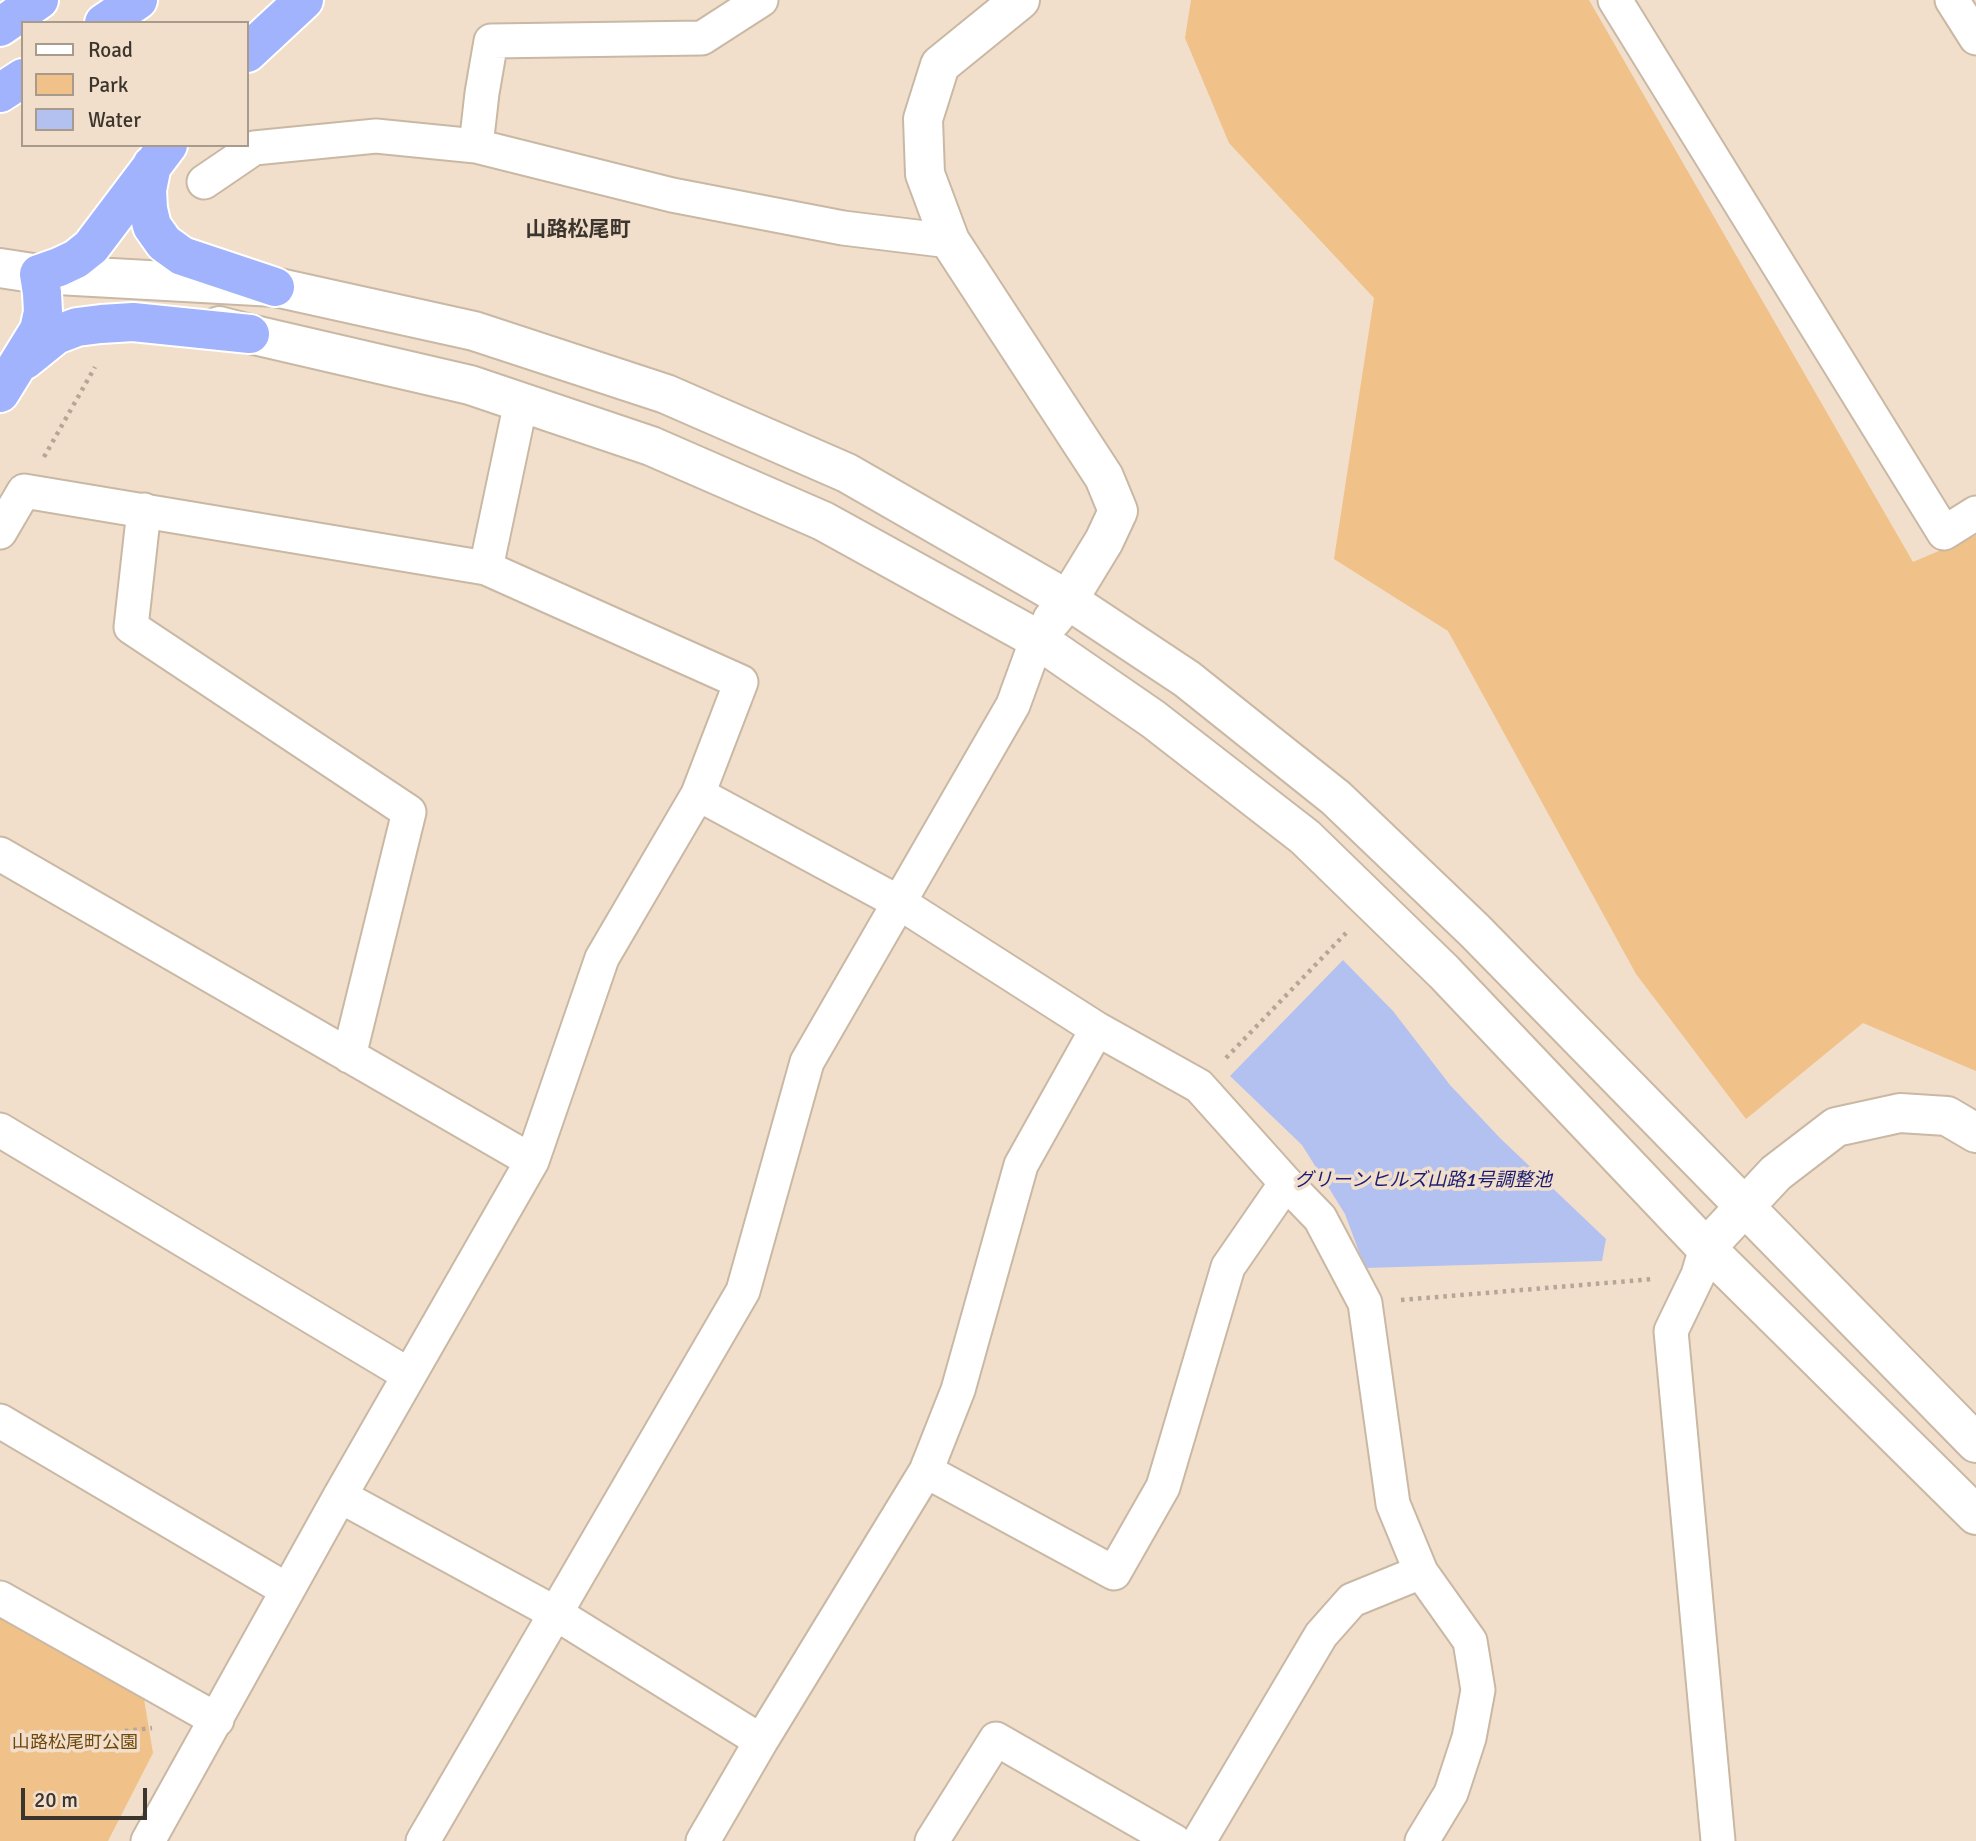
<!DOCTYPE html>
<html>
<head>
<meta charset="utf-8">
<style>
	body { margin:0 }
	#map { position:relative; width:1976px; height:1841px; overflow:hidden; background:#f1dfcb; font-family:Signika,sans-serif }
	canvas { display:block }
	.legend { position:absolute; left:21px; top:21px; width:228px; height:126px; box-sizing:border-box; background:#f1dfcb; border:2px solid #a99b8c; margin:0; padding:9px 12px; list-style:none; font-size:21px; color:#3c352e }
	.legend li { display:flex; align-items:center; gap:14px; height:35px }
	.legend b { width:35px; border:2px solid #a99b8c }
	.scale { position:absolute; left:21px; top:1788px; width:126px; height:32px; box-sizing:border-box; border:4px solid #3c352e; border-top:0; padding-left:9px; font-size:21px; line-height:24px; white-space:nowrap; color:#3c352e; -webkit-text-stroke:5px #f1dfcb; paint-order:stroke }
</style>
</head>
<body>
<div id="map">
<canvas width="1976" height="1841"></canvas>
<ul class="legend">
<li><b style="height:9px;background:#fff"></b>Road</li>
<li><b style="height:19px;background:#f0c189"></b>Park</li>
<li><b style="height:19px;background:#b3c1f1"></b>Water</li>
</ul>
<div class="scale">20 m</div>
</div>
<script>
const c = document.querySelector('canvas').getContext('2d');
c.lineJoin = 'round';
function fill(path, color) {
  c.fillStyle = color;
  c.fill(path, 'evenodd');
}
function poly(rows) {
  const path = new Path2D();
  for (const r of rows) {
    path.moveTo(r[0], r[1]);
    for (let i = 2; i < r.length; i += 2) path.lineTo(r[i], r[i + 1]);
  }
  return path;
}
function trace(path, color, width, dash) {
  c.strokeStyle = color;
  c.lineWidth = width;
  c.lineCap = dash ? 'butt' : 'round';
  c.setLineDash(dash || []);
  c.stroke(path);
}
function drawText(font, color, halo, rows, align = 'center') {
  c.font = font + ' Signika,"Noto Sans JP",sans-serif';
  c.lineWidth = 7;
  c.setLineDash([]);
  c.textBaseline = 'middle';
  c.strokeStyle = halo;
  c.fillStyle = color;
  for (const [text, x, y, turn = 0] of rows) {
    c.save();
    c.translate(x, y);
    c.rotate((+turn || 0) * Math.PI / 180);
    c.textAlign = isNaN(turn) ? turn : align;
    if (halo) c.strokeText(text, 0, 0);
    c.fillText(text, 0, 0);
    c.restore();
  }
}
const green = poly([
	[1191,0,1589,0,1913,562,1976,535,1976,1071,1863,1023,1746,1119,1636,974,1448,631,1334,559,1374,298,1229,143,1185,38],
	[0,1613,143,1693,153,1753,108,1841,0,1841]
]);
const water = poly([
	[1343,960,1393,1011,1450,1085,1500,1138,1606,1239,1602,1261,1365,1268,1345,1214,1302,1145,1230,1076]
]);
const path = poly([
	[44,457,95,367],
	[1226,1058,1346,933],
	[1401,1300,1654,1279],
	[125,1731,152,1728]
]);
const street = poly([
	[1615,0,1944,533,1976,513],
	[1952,0,1976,38],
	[476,146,482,93,491,41,702,38,761,0],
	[204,182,254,148,376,136,476,146,672,195,843,228,950,241],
	[144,510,131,627,409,812,349,1056],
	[0,532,24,491,486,568,521,402],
	[698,794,900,903,1097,1029,1199,1086,1286,1183,1320,1218,1365,1303,1393,1504,1421,1572,1352,1600,1321,1635,1199,1841],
	[0,854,532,1161],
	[0,1130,409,1375],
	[1706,1248,1698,1275,1671,1331,1718,1841],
	[0,1421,287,1590],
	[926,1471,1114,1573,1163,1487,1228,1267,1286,1183],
	[340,1496,555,1613,761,1741],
	[1421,1572,1470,1641,1478,1690,1469,1738,1451,1793,1422,1841],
	[0,1598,217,1720],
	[148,1841,340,1496,532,1161,602,958,698,794,741,682,486,568],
	[423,1841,743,1291,807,1062,1013,705,1037,639],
	[703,1841,761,1741,926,1471,958,1390,1021,1165,1097,1029],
	[932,1841,996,1739,1174,1841]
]);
const secondary = poly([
	[1020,0,940,65,923,119,925,174,950,241,1104,477,1118,511,1104,541,1068,600,1052,620],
	[0,268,39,274,275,287,474,331,666,394,847,473,1068,600,1187,679,1336,798,1475,931,1976,1443],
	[219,326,250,334,470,385,651,446,823,521,1037,639,1153,719,1305,837,1444,972,1706,1248,1976,1515],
	[1706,1248,1776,1173,1836,1127,1900,1113,1947,1116,1976,1133]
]);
const highway = poly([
	[104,23,138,0],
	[0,27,39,0],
	[247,53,304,0],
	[0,93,23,78],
	[152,165,147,190,148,209,152,226,164,243,182,256,275,287],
	[25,360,56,335,77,327,101,324,133,322,250,334],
	[0,393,39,330,43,312,42,293,39,274,59,267,76,259,91,247,168,145]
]);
const parkNames = [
	["山路松尾町公園",75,1743]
];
const waterNames = [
	["グリーンヒルズ山路1号調整池",1423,1181]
];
const quarterNames = [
	["山路松尾町",578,230]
];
fill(green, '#f0c189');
fill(water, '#b3c1f1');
trace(street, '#c9b8a4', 37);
trace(secondary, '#c9b8a4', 42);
trace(highway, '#fff', 42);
trace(path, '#b5a697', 4.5, [3.5, 5]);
trace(street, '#fff', 33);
trace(secondary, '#fff', 38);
trace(highway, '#a0b3fc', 38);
drawText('18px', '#6e470b', '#f1dfcb', parkNames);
drawText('italic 19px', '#191a72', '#f1dfcb', waterNames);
drawText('bold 21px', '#3c352e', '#f1dfcb', quarterNames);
</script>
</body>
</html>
